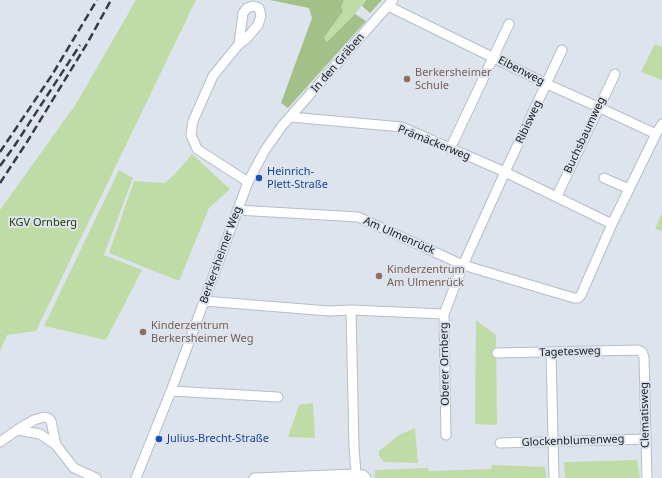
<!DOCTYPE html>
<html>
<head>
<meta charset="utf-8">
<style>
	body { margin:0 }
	canvas { display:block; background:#dde4ee }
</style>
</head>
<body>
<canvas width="662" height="478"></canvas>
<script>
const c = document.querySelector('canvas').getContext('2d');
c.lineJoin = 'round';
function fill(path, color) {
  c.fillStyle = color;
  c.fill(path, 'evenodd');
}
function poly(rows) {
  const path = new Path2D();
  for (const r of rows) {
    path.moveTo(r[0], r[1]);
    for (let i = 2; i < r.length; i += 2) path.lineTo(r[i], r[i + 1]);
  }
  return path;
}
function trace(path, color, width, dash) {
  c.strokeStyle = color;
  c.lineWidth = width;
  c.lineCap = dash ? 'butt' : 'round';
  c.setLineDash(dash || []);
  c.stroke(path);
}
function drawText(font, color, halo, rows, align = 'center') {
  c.font = font + ' "Noto Sans",sans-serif';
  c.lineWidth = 4;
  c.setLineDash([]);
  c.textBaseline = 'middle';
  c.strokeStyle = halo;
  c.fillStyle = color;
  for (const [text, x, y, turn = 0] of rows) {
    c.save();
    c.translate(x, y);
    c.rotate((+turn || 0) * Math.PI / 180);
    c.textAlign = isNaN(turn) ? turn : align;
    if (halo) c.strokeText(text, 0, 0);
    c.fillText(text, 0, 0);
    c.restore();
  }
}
const green = poly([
	[136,0,196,0,36,331,7,335,0,351,0,210,76,104],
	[344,0,366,0,355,14,327,42,324,38,331,29],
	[655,44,662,47,662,80,641,72],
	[192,154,230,189,209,208,179,281,109,253,134,181,165,183,175,174],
	[119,170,133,178,104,255,142,270,106,340,44,326],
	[662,213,662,231,655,229],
	[476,320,496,335,497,425,475,424],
	[313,403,315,438,288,437,299,405],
	[415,428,418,463,384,462,379,456,379,451,399,435],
	[637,460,640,478,565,478,564,462],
	[492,465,545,467,546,478,375,478,375,470,428,468,429,471,491,469]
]);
const forest = poly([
	[270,0,344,0,341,7,343,11,324,38,327,42,355,14,366,21,288,108,281,103,312,18,309,8],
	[366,0,382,0,370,13,362,6]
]);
const minor = poly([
	[388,6,547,84,598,107,656,134,612,224],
	[239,44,243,13,247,8,253,6,259,8,261,16,258,25,246,39,239,44,213,76,193,121,191,135,197,149,248,182],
	[656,134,662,124],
	[450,149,509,24],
	[604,178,629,189],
	[557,196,615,74],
	[237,210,358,217,463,265,574,298,578,298,581,295,612,224,505,172,402,127,290,117],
	[204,301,329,311,351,310,354,447,356,474],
	[351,310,444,314,446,435],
	[444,314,463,265,505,172,562,50],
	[497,353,638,350,642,352,644,357,647,478],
	[551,353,554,478],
	[171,391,278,397],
	[17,430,34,420,44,417,48,418,51,421,56,445,74,468,96,478],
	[0,442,17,430,40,434,56,445],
	[500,443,646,439],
	[136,478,171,391,248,182,265,150,282,126,393,0],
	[254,478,356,474,363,475,366,478]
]);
const rail = poly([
	[0,152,52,75,97,0],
	[0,166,15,145,80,45],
	[0,183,27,142,88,42,111,0]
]);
const markers = [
	[407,79,4,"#8d6e63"],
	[259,178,4,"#1a4fb4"],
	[379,276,4,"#8d6e63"],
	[143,332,4,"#8d6e63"],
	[159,439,4,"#1a4fb4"]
];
const streetNames = [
	["In den Gräben",338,63,-49],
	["Eibenweg",521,71,27],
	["Ribisweg",529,122,-65],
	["Buchsbaumweg",585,135,-65],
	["Prämäckerweg",434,143,22],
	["Am Ulmenrück",399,236,24],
	["Berkersheimer Weg",221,255,-70],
	["Tagetesweg",570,352,-2],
	["Oberer Ornberg",445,364,-91],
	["Clematisweg",645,415,-91],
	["Glockenblumenweg",573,441,-2]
];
const educationNames = [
	["Berkersheimer",415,73],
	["Schule",415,86],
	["Kinderzentrum",387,270],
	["Am Ulmenrück",387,283],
	["Kinderzentrum",151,326],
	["Berkersheimer Weg",151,339]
];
const transitNames = [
	["Heinrich-",267,172],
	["Plett-Straße",267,185],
	["Julius-Brecht-Straße",167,439]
];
const parkNames = [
	["KGV Ornberg",43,223]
];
fill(green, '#c0dca6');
fill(forest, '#a3c088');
trace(minor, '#b6bdc6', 11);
trace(minor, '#fff', 9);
trace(rail, '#393b40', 2.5, [8, 4]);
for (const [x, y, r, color] of markers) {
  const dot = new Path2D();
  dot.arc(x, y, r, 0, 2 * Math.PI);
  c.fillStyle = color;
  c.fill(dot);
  trace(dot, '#dde4ee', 1.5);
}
drawText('11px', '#17191d', '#dde4ee', streetNames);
drawText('11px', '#785e54', '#dde4ee', educationNames, 'left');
drawText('11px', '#164399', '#dde4ee', transitNames, 'left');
drawText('11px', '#233c00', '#dde4ee', parkNames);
</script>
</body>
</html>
